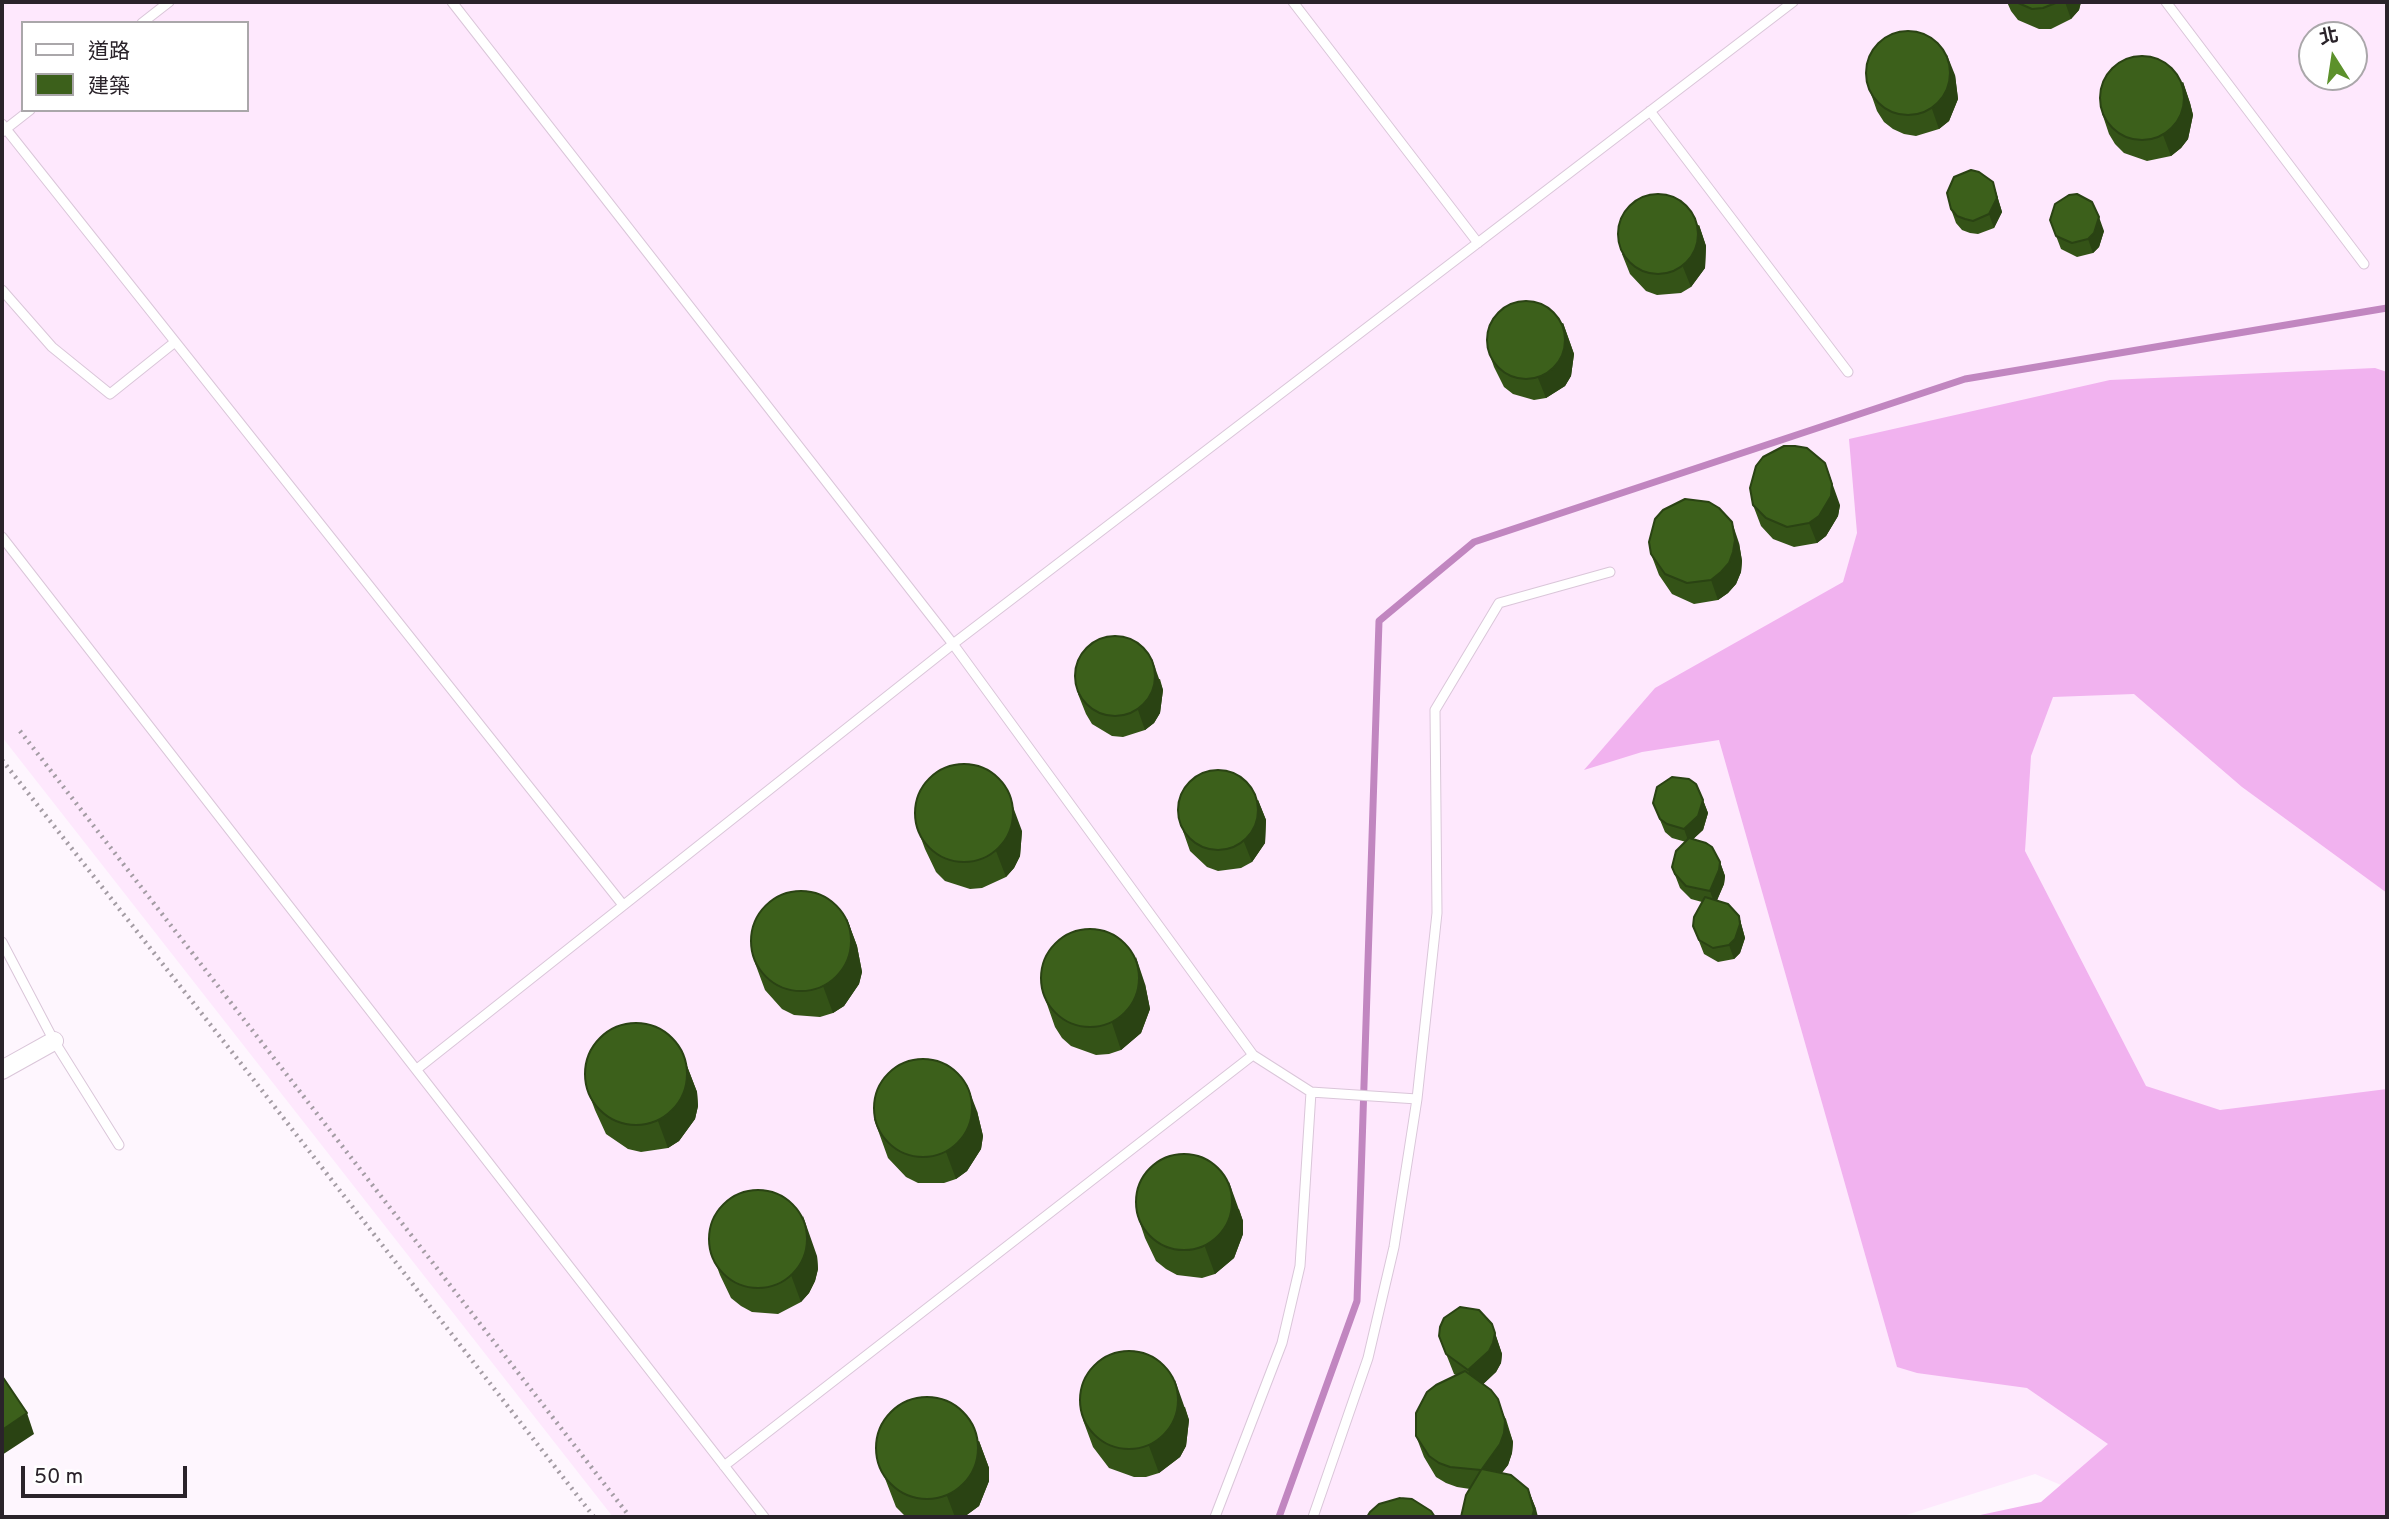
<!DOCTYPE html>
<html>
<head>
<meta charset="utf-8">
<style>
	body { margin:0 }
	#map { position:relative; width:2389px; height:1519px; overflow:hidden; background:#fef6fe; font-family:Overpass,"Noto Sans TC",sans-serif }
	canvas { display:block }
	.frame { position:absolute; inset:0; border:4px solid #2a232a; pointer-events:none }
	.legend { position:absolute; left:21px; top:21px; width:228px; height:91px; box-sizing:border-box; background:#fff; border:2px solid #aaa7aa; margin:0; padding:9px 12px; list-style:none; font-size:21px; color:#2a232a }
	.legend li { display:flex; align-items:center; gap:14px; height:35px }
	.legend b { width:35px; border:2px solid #aaa7aa }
	.north { position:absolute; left:2298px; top:21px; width:70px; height:70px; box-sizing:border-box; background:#fff; border:2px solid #aaa7aa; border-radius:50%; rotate:348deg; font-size:19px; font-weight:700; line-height:28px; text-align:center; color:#2a232a }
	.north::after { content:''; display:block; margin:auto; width:24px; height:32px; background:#5c912b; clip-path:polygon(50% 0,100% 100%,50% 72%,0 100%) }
	.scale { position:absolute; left:21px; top:1466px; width:166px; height:32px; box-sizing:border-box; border:4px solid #2a232a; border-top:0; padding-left:9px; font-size:21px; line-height:24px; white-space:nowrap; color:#2a232a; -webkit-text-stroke:5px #fff; paint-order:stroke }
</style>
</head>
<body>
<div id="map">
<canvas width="2389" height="1519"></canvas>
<div class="frame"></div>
<ul class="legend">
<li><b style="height:9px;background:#fff"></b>道路</li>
<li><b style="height:19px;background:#3c601b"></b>建築</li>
</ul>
<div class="north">北</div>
<div class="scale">50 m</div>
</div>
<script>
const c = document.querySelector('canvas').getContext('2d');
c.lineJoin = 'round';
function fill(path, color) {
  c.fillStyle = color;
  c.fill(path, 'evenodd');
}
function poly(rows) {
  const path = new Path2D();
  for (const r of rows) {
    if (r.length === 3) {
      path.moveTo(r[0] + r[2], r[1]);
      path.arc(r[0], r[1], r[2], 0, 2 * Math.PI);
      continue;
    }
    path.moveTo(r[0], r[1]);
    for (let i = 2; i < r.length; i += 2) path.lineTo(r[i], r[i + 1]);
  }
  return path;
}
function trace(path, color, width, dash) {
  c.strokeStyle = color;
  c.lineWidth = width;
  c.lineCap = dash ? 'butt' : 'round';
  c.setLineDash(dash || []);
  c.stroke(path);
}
const built = poly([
	[2,2,2387,2,2387,1517,2136,1517,2035,1474,1900,1517,613,1517,2,737],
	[23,23,247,23,247,110,23,110],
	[2312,35,2354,35,2354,77,2312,77]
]);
const forest = poly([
	[2375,368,2387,372,2387,893,2242,787,2134,694,2053,697,2031,756,2025,851,2146,1086,2220,1110,2387,1089,2387,1517,1971,1517,2041,1502,2108,1444,2027,1388,1917,1373,1897,1367,1719,740,1642,752,1584,770,1655,688,1843,582,1857,533,1849,439,2110,380]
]);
const stream = poly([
	[1279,1517,1357,1301,1379,621,1474,542,1965,379,2387,308]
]);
const path = poly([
	[20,731,630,1517],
	[2,760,239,1061,594,1517]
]);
const service = poly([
	[452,2,953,644,1253,1055,1311,1092,1417,1099],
	[1293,2,1478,243],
	[2166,2,2364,264],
	[142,23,169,2],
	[1650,111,1848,372],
	[2,124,623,905],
	[2,132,30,110],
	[2,290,52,347,110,394,175,342],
	[2,537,764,1517],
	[2,942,54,1041,119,1145],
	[417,1069,953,644,1793,2],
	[724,1466,1253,1055],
	[1215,1517,1282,1343,1300,1266,1311,1092],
	[1313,1517,1368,1358,1394,1247,1417,1099,1437,913,1435,710,1499,603,1610,572]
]);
const minor = poly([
	[2,1070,54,1041]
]);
const wall = poly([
	[2007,2,2081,2,2079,10,2071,19,2051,29,2039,29,2018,20,2011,11],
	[1955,75,1958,99,1949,121,1939,129,1916,136,1904,134,1893,129,1884,122,1877,111,1870,91],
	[2183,82,2190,103,2193,115,2188,139,2181,148,2171,156,2147,161,2124,153,2115,144,2109,134,2102,113],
	[1993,182,2002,212,1994,228,1978,234,1970,233,1962,230,1956,223,1951,209],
	[2050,220,2104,231,2099,247,2093,253,2077,257,2061,249],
	[1699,225,1706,246,1705,268,1691,287,1681,293,1657,295,1646,291,1630,274,1622,254],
	[1563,323,1574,354,1571,376,1565,386,1546,398,1534,400,1513,394,1504,387,1494,367,1487,346],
	[1753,505,1840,505,1838,516,1826,536,1817,543,1794,547,1773,539,1761,526],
	[1739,543,1742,561,1741,572,1736,584,1728,593,1718,600,1694,604,1672,594,1659,575,1651,554],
	[1160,679,1163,690,1160,713,1154,723,1145,730,1123,737,1112,736,1092,724,1086,714,1078,694],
	[1258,800,1266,820,1265,843,1252,862,1241,868,1218,871,1207,867,1190,851,1183,831],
	[1703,800,1708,813,1703,830,1693,839,1720,862,1725,876,1724,884,1717,900,1739,916,1745,938,1740,953,1734,959,1718,962,1704,954,1693,926,1702,902,1691,899,1680,888,1672,867,1686,842,1672,838,1665,832,1653,803],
	[915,822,1022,831,1020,856,1014,868,1006,877,982,888,970,889,945,881,936,872,925,849],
	[847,919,857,946,862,972,859,984,844,1006,833,1013,820,1017,794,1015,782,1009,765,990,755,963],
	[1145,984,1150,1009,1141,1033,1121,1050,1109,1054,1096,1055,1071,1046,1062,1038,1055,1027,1041,987],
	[687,1066,697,1092,698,1106,695,1119,679,1141,668,1148,641,1152,628,1149,606,1134,595,1110,585,1083],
	[977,1111,983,1136,981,1149,967,1171,956,1179,944,1183,918,1183,906,1177,888,1158,874,1119],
	[1239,1209,1243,1221,1243,1234,1234,1258,1215,1274,1202,1278,1177,1275,1166,1269,1156,1261,1145,1238,1136,1211],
	[710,1248,817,1256,818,1269,815,1281,809,1293,801,1302,778,1314,752,1312,741,1306,731,1298,720,1275],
	[1492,1324,1502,1354,1501,1363,1496,1372,1483,1384,1506,1419,1513,1442,1512,1453,1508,1465,1501,1473,1528,1489,1536,1509,1470,1489,1457,1487,1446,1483,1436,1477,1424,1457,1416,1436,1456,1375,1454,1374,1439,1336],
	[1185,1407,1189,1420,1186,1446,1180,1457,1159,1473,1146,1477,1134,1477,1109,1468,1093,1447,1083,1420],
	[979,1441,989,1468,989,1481,979,1506,964,1517,908,1517,905,1516,896,1507,876,1455]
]);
const shadedWall = poly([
	[2065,2,2081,2,2079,10,2071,19],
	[1947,55,1955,75,1958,99,1949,121,1939,129,1932,109],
	[2183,82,2190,103,2193,115,2188,139,2181,148,2171,156,2163,135],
	[1993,182,2002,212,1994,228,1989,214],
	[2099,217,2104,231,2099,247,2093,253,2088,239],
	[1699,225,1706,246,1705,268,1691,287,1683,267],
	[1563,323,1574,354,1571,376,1565,386,1546,398,1538,378],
	[1825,463,1840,505,1838,516,1826,536,1817,543,1809,523],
	[1732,522,1739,543,1742,561,1741,572,1736,584,1728,593,1718,600,1711,580],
	[1152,659,1163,690,1160,713,1154,723,1145,730,1138,710],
	[1258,800,1266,820,1265,843,1252,862,1244,842],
	[1703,800,1708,813,1703,830,1689,843,1684,829],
	[1012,804,1022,831,1020,856,1014,868,1006,877,996,851],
	[1720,862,1725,876,1724,884,1715,905,1710,891],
	[1739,916,1745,938,1740,953,1734,959,1729,945],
	[847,919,857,946,862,972,859,984,844,1006,833,1013,823,986],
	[1136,957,1145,984,1150,1009,1141,1033,1121,1050,1112,1023],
	[687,1066,697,1092,698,1106,695,1119,679,1141,668,1148,658,1121],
	[967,1085,977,1111,983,1136,981,1149,967,1171,956,1179,946,1152],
	[1229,1182,1243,1221,1243,1234,1234,1258,1215,1274,1205,1247],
	[803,1216,817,1256,818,1269,815,1281,809,1293,801,1302,791,1275],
	[1492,1324,1502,1354,1501,1363,1496,1372,1476,1391,1468,1370],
	[1175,1380,1189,1420,1186,1446,1180,1457,1159,1473,1149,1446],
	[1498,1399,1513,1442,1512,1453,1508,1465,1489,1490,1482,1469],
	[27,1413,34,1434,2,1455,2,1430],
	[979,1441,989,1468,989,1481,979,1506,964,1517,955,1517,947,1496],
	[1528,1489,1536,1509,1538,1517,1532,1517]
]);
const building = poly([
	[2016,2,2058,2,2043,8,2032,9,2016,2],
	[1908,73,42],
	[2142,98,42],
	[1971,170,1979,172,1993,182,1997,198,1989,214,1973,221,1965,219,1957,216,1951,209,1947,193,1954,177,1971,170],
	[1658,234,40],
	[2077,194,2092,202,2099,217,2094,233,2088,239,2072,243,2056,236,2050,220,2055,204,2069,195,2077,194],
	[1526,340,39],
	[1784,446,1795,446,1807,448,1825,463,1832,484,1831,496,1819,516,1809,523,1787,527,1766,518,1753,505,1750,488,1756,466,1763,457,1784,446],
	[1685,499,1709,502,1719,508,1732,522,1735,540,1733,552,1729,563,1721,572,1711,580,1687,583,1665,574,1651,554,1649,542,1655,519,1663,510,1685,499],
	[1115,676,40],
	[964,813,49],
	[1218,810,40],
	[1672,777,1689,779,1696,784,1703,800,1698,816,1684,829,1667,824,1660,819,1653,803,1657,787,1672,777],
	[1689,838,1706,843,1712,847,1720,862,1719,870,1710,891,1686,886,1675,874,1672,867,1676,851,1689,838],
	[801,941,50],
	[1705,897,1728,904,1739,916,1740,924,1735,939,1729,945,1713,948,1699,940,1693,926,1694,917,1705,897],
	[1090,978,49],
	[636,1074,51],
	[923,1108,49],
	[1184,1202,48],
	[758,1239,49],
	[1460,1307,1479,1310,1492,1324,1495,1333,1493,1343,1489,1351,1468,1370,1446,1354,1439,1336,1440,1327,1444,1318,1460,1307],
	[1129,1400,49],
	[1465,1371,1491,1390,1498,1399,1505,1421,1504,1433,1500,1444,1482,1469,1511,1475,1528,1489,1534,1510,1532,1517,1461,1517,1466,1495,1481,1470,1450,1467,1439,1463,1429,1456,1416,1436,1416,1413,1427,1392,1436,1385,1465,1371],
	[2,1376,27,1413,2,1430,2,1376],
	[927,1448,51],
	[1400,1498,1412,1499,1431,1511,1435,1517,1367,1517,1370,1512,1379,1504,1400,1498]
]);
fill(built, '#fee8fd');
fill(forest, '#f1b2ef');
trace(stream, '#c186c0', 7);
trace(service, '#dac6d9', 11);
trace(minor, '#dac6d9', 20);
trace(path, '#a49ca4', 4.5, [2, 5]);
trace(service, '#fff', 9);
trace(minor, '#fff', 18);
fill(wall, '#345317');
fill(shadedWall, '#2a4313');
fill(building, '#3c601b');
trace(building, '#2a4313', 2);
</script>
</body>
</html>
